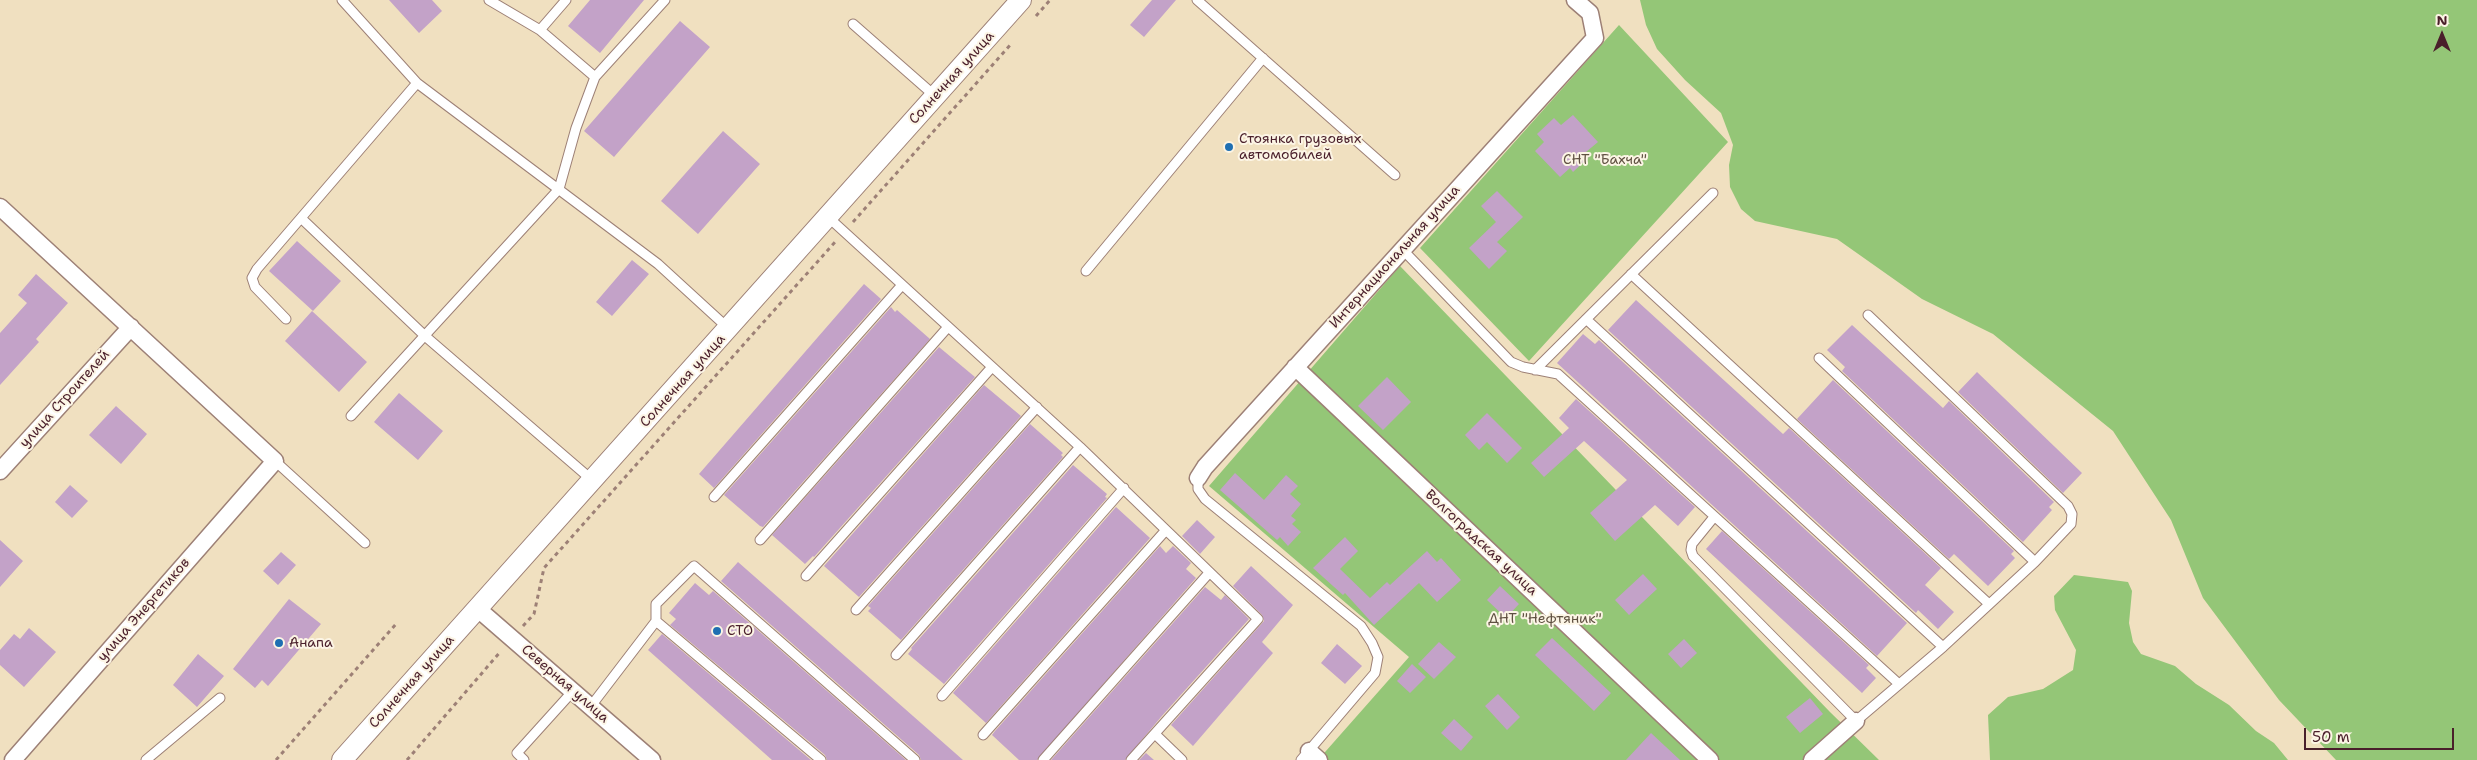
<!DOCTYPE html>
<html>
<head>
<meta charset="utf-8">
<style>
	body { margin:0 }
	#map { position:relative; width:2477px; height:760px; overflow:hidden; background:#f0e0c0; font-family:"Shantell Sans",sans-serif }
	canvas { display:block }
	.north { position:absolute; left:2417px; top:10px; width:50px; height:50px; -webkit-text-stroke:4px #fcf5e5; paint-order:stroke; rotate:0deg; font-size:14px; font-weight:700; line-height:20px; text-align:center; color:#4a1f2b }
	.north::after { content:''; display:block; margin:auto; width:18px; height:22px; background:#4a1f2b; clip-path:polygon(50% 0,100% 100%,50% 72%,0 100%) }
	.scale { position:absolute; left:2304px; top:728px; width:150px; height:22px; box-sizing:border-box; border:2px solid #4a1f2b; border-top:0; padding-left:6px; font-size:15px; line-height:18px; white-space:nowrap; color:#4a1f2b; -webkit-text-stroke:4px #fcf5e5; paint-order:stroke }
</style>
</head>
<body>
<div id="map">
<canvas width="2477" height="760"></canvas>
<div class="north">N</div>
<div class="scale">50 m</div>
</div>
<script>
const c = document.querySelector('canvas').getContext('2d');
c.lineJoin = 'round';
function fill(path, color) {
  c.fillStyle = color;
  c.fill(path, 'evenodd');
}
function poly(rows) {
  const path = new Path2D();
  for (const r of rows) {
    path.moveTo(r[0], r[1]);
    for (let i = 2; i < r.length; i += 2) path.lineTo(r[i], r[i + 1]);
  }
  return path;
}
function trace(path, color, width, dash) {
  c.strokeStyle = color;
  c.lineWidth = width;
  c.lineCap = dash ? 'butt' : 'round';
  c.setLineDash(dash || []);
  c.stroke(path);
}
function drawText(font, color, halo, rows, align = 'center') {
  c.font = font + ' "Shantell Sans",sans-serif';
  c.lineWidth = 4;
  c.setLineDash([]);
  c.textBaseline = 'middle';
  c.strokeStyle = halo;
  c.fillStyle = color;
  for (const [text, x, y, turn = 0] of rows) {
    c.save();
    c.translate(x, y);
    c.rotate((+turn || 0) * Math.PI / 180);
    c.textAlign = isNaN(turn) ? turn : align;
    if (halo) c.strokeText(text, 0, 0);
    c.fillText(text, 0, 0);
    c.restore();
  }
}
const green = poly([
	[1640,0,2477,0,2477,760,2336,760,2279,700,2203,598,2171,520,2113,431,1993,334,1922,299,1837,239,1755,221,1741,209,1730,187,1729,165,1733,145,1721,113,1685,80,1657,49,1646,25],
	[1619,25,1728,142,1529,361,1420,248],
	[1400,266,1830,712,1879,760,1318,760,1409,657,1209,486],
	[2074,575,2128,582,2132,591,2129,623,2133,642,2141,654,2175,666,2196,684,2229,705,2256,731,2274,743,2288,760,1990,760,1988,715,2008,697,2043,689,2073,670,2076,650,2055,610,2054,596]
]);
const building = poly([
	[389,0,432,0,442,11,419,33],
	[590,0,644,0,600,53,568,26],
	[1152,0,1176,0,1144,37,1130,25],
	[680,21,710,47,614,157,584,131],
	[1573,115,1598,142,1586,152,1590,156,1573,172,1570,168,1560,177,1535,151,1544,142,1537,134,1554,118,1561,125],
	[723,131,760,164,698,234,661,201],
	[1497,191,1523,217,1497,242,1507,251,1489,269,1469,248,1496,222,1481,206],
	[297,241,341,281,313,311,269,271],
	[632,260,649,274,612,316,596,302],
	[36,274,68,303,36,339,39,342,0,385,0,333,27,303,18,295],
	[864,284,881,299,714,488,699,474],
	[1636,300,1783,434,1789,428,1941,568,1925,585,1954,612,1938,629,1918,610,1916,613,1608,330],
	[891,307,895,312,897,310,930,339,763,527,760,526,724,495],
	[312,311,367,362,339,392,285,341],
	[1852,325,1943,408,1949,401,2054,502,2049,507,2052,510,2023,542,1842,371,1845,367,1827,350],
	[1583,334,1595,344,1599,340,1907,623,1877,656,1557,363],
	[939,347,975,377,814,557,813,556,805,564,772,535],
	[1977,372,2082,473,2063,493,1958,392],
	[1387,377,1411,402,1383,430,1358,406],
	[1833,380,2014,551,2011,554,2015,558,1988,586,1954,554,1949,559,1797,419],
	[984,385,1021,416,859,597,824,566],
	[399,393,443,431,418,460,374,422],
	[1576,399,1695,507,1678,526,1655,505,1615,541,1590,513,1627,480,1584,441,1544,477,1531,463,1569,428,1559,418],
	[116,406,147,434,121,464,89,435],
	[1487,413,1522,448,1507,463,1487,442,1479,450,1465,435],
	[1030,424,1063,453,1061,455,1063,457,901,640,868,611,871,608,868,606],
	[1073,465,1107,494,1105,497,1107,498,944,684,908,654,912,649,911,648],
	[1235,473,1264,500,1286,475,1298,486,1290,494,1301,504,1291,516,1296,520,1292,524,1301,532,1288,546,1280,537,1277,540,1220,490],
	[70,485,88,501,72,518,55,502],
	[1116,507,1150,538,986,723,953,693],
	[1197,520,1215,537,1200,554,1182,536],
	[1722,531,1869,665,1866,668,1876,678,1862,693,1706,549],
	[1345,537,1358,551,1340,569,1370,598,1387,582,1390,585,1427,551,1437,562,1441,558,1461,580,1437,602,1419,583,1374,625,1345,593,1343,595,1313,568],
	[0,540,23,561,0,587],
	[1160,546,1166,553,1173,546,1191,563,1186,569,1196,578,1037,760,1019,760,992,735,995,731],
	[281,552,296,565,278,585,263,571],
	[738,562,963,760,921,760,919,755,721,581],
	[1251,566,1293,605,1262,642,1273,653,1193,746,1171,725,1264,621,1262,615,1233,586],
	[1643,574,1657,589,1629,615,1615,600],
	[695,583,709,595,713,591,906,760,827,760,825,755,670,625,676,619,669,613],
	[1500,586,1519,604,1506,618,1487,600],
	[1205,587,1221,600,1225,595,1249,619,1161,717,1125,760,1051,760],
	[289,599,321,624,268,686,262,680,255,688,233,669],
	[29,628,56,652,24,687,0,665,0,650,14,634,20,639],
	[662,634,811,760,772,760,648,650],
	[1552,638,1611,693,1594,711,1535,655],
	[1684,639,1697,653,1681,668,1668,654],
	[1439,642,1456,657,1434,679,1418,664],
	[1337,644,1362,666,1345,684,1321,663],
	[198,654,224,676,197,707,173,685],
	[1412,664,1426,677,1410,693,1397,681],
	[1498,694,1520,717,1507,730,1485,706],
	[1810,698,1823,714,1800,733,1786,717],
	[1454,719,1473,737,1461,751,1441,733],
	[1651,733,1680,760,1626,760],
	[1146,753,1154,760,1139,760]
]);
const path = poly([
	[1036,16,1050,0],
	[853,222,1012,43],
	[523,626,534,614,544,568,836,241],
	[276,760,397,623],
	[407,760,501,651]
]);
const service = poly([
	[342,0,417,83],
	[489,0,540,30,595,77],
	[1197,0,1395,175],
	[853,24,935,96],
	[540,30,566,0],
	[828,217,1080,447,1166,530,983,735],
	[301,218,425,336,592,480],
	[1402,249,1511,362,1523,367,1558,374,1899,684],
	[1086,271,1263,58],
	[1631,274,1989,604],
	[286,319,255,287,252,278,257,269,417,83,658,264,729,329],
	[1586,319,1943,647],
	[1819,358,2035,562],
	[1535,370,1713,193],
	[351,416,559,189,576,128,595,77,665,0],
	[275,461,365,543],
	[1198,478,1198,489,1205,499,1361,626,1372,643,1378,657,1375,673,1301,760],
	[714,497,902,285],
	[1714,517,1692,544,1691,550,1693,556,1856,721,1943,647,2035,562,2071,524,2072,514,2068,506,1868,315],
	[760,540,948,327],
	[806,576,992,367],
	[856,610,1037,407],
	[896,655,1080,447],
	[942,696,1124,488],
	[591,706,656,621],
	[1155,734,1182,760],
	[146,760,220,698],
	[524,760,517,753,573,691],
	[821,760,656,621,656,604,694,566,915,760],
	[1043,760,1209,573],
	[1131,760,1258,619,1166,530]
]);
const minor = poly([
	[0,207,275,461,13,760],
	[1295,367,1710,760],
	[0,471,131,327],
	[1198,478,1205,467,1595,38,1590,13,1575,0],
	[478,609,652,760],
	[1309,751,1319,760],
	[1812,760,1856,721]
]);
const tertiary = poly([
	[342,760,1021,0]
]);
const markers = [
	[1229,147,5,"#1f6fb2"],
	[717,631,5,"#1f6fb2"],
	[279,643,5,"#1f6fb2"]
];
const streetNames = [
	["Солнечная улица",952,78,-48],
	["Интернациональная улица",1395,257,-48],
	["Солнечная улица",683,381,-48],
	["улица Строителей",65,399,-48],
	["Волгоградская улица",1481,543,43],
	["улица Энергетиков",144,610,-49],
	["Солнечная улица",412,682,-48],
	["Северная улица",565,684,41]
];
const poiNames = [
	["Стоянка грузовых",1239,139],
	["автомобилей",1239,155],
	["СТО",727,631],
	["Анапа",289,643]
];
const parkNames = [
	["СНТ \"Бахча\"",1605,160],
	["ДНТ \"Нефтяник\"",1545,619]
];
fill(green, '#94c677');
fill(building, '#c3a2c8');
trace(service, '#9d8076', 11);
trace(minor, '#9d8076', 19);
trace(tertiary, '#9d8076', 22);
trace(path, '#9d8076', 3, [4, 4]);
trace(service, '#fff', 9);
trace(minor, '#fff', 16);
trace(tertiary, '#fff', 20);
for (const [x, y, r, color] of markers) {
  const dot = new Path2D();
  dot.arc(x, y, r, 0, 2 * Math.PI);
  c.fillStyle = color;
  c.fill(dot);
  trace(dot, '#fcf5e5', 2);
}
drawText('14px', '#4a1f2b', '#fcf5e5', streetNames);
drawText('14px', '#4a1f2b', '#fcf5e5', poiNames, 'left');
drawText('14px', '#605142', '#fcf5e5', parkNames);
</script>
</body>
</html>
